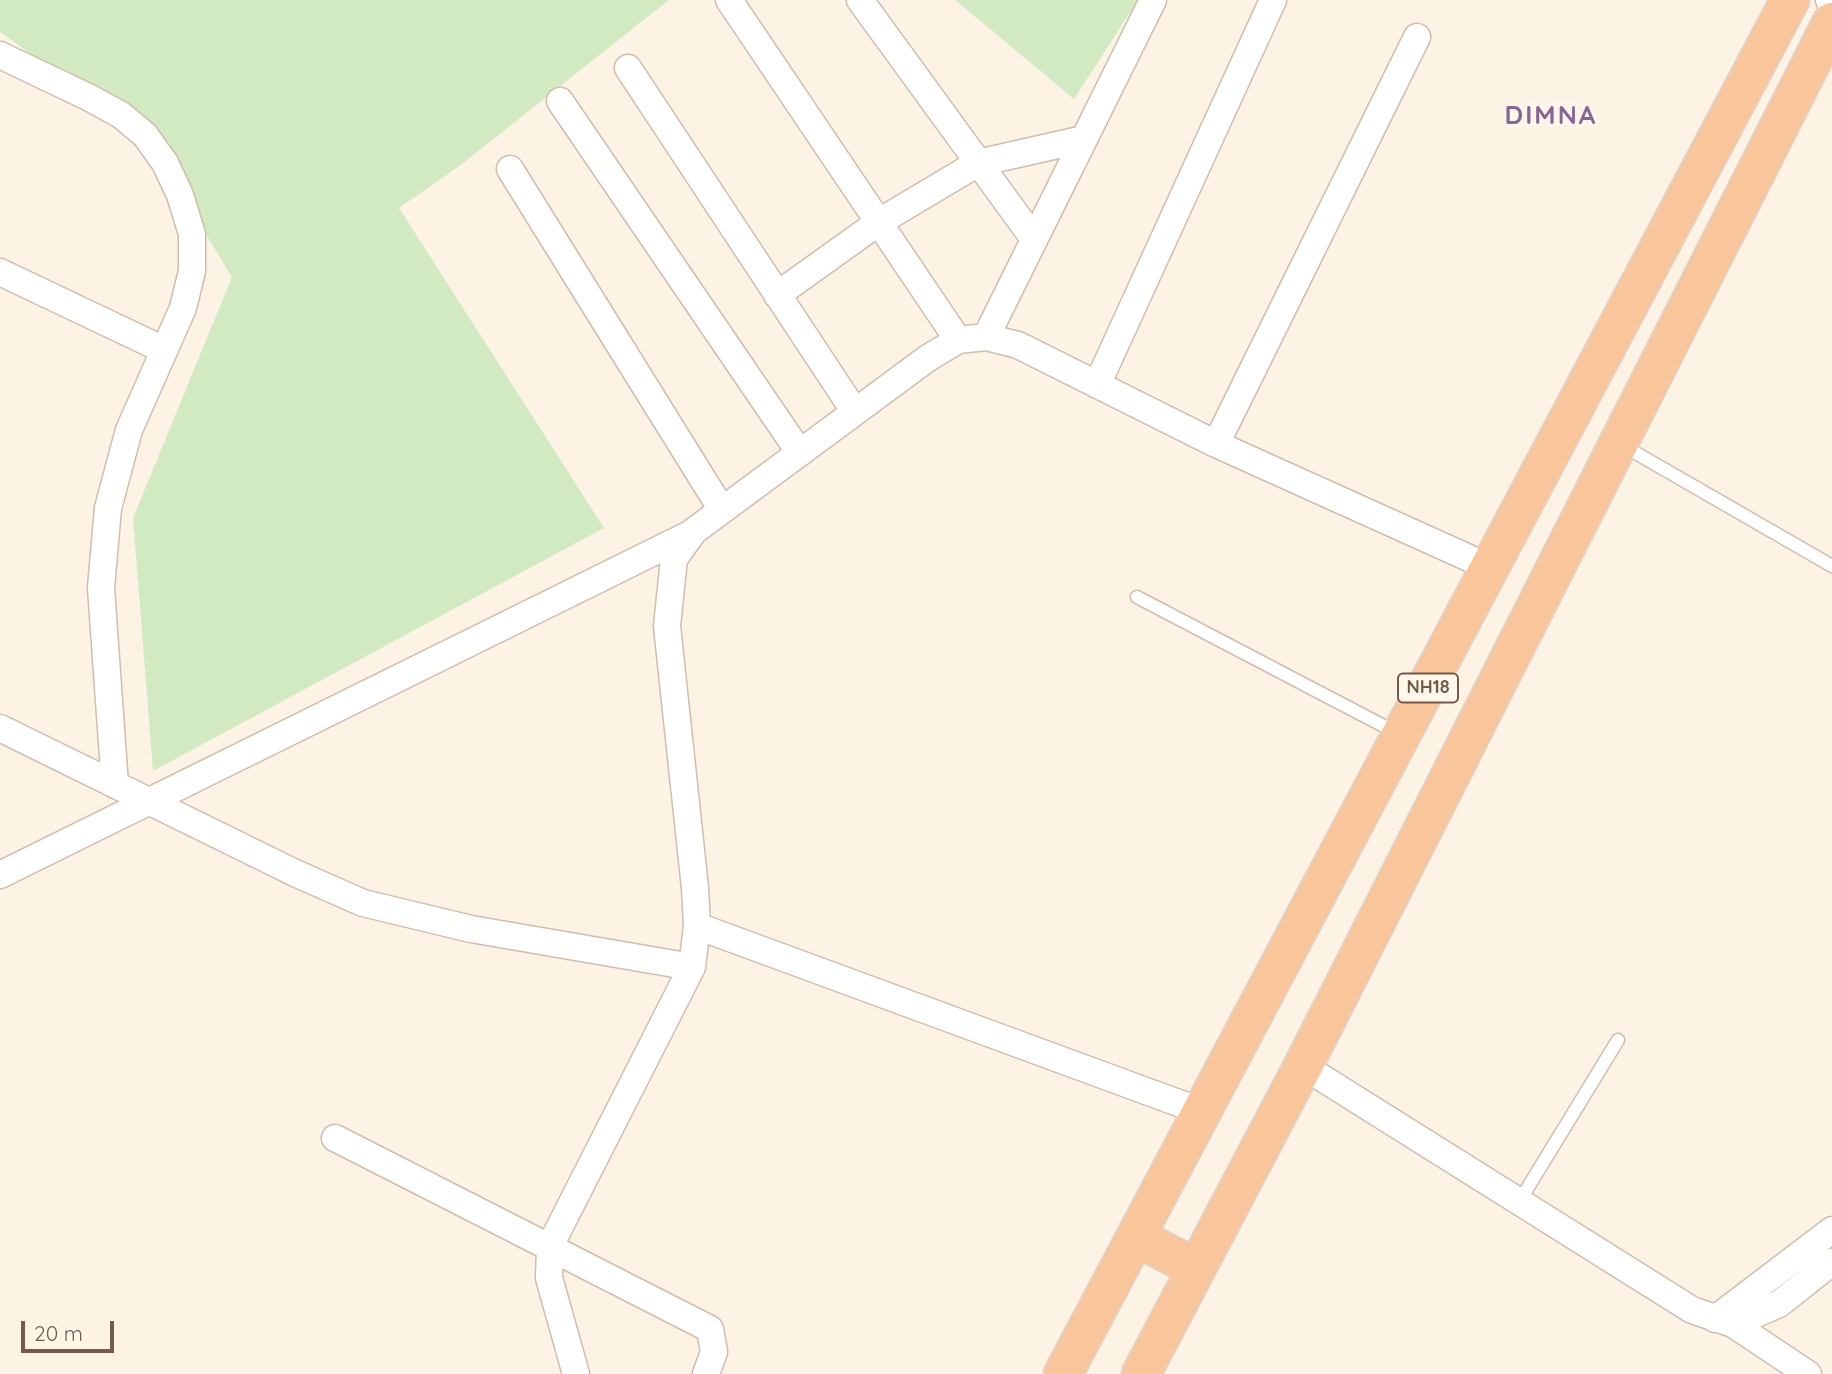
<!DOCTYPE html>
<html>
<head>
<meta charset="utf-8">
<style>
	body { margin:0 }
	#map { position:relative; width:1832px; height:1374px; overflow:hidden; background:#fcf3e4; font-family:Quicksand,sans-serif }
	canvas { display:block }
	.scale { position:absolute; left:21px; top:1321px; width:93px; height:32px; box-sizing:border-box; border:4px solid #755949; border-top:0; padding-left:9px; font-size:21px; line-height:24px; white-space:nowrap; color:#755949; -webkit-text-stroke:5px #fff7ea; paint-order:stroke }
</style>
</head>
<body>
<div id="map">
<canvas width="1832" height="1374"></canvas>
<div class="scale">20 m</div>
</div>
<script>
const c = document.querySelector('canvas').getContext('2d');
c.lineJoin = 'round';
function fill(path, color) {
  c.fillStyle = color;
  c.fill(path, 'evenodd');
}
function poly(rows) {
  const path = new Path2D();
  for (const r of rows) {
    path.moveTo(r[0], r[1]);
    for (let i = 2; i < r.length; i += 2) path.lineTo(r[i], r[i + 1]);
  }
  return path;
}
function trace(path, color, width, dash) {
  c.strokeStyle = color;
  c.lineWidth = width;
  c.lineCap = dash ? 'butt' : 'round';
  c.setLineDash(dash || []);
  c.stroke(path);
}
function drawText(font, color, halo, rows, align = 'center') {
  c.font = font + ' Quicksand,sans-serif';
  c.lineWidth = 7;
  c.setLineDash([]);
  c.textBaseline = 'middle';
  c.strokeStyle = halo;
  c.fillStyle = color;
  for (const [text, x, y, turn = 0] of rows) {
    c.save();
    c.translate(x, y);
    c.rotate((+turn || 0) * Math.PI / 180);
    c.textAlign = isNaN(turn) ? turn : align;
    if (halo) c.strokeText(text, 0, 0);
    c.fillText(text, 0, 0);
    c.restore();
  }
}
const green = poly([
	[0,0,669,0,458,167,399,208,604,528,153,771,133,518,232,277,145,135,0,32],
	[955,0,1138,0,1074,99]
]);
const service = poly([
	[1622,445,1832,566],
	[1137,597,1399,734],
	[1519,1202,1618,1040]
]);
const minor = poly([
	[729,0,958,340],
	[860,0,1034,239],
	[1829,0,1832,1],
	[0,55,88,97,121,115,145,135,165,163,180,195,192,234,192,271,183,308,129,430,108,508,101,588,115,785],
	[628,68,855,412],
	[560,101,800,453],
	[510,169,722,510],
	[0,272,164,350],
	[777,295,879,222,978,163,1084,139],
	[986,337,1153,0],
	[1097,385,1273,0],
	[1216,444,1417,37],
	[0,728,295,873,363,903,471,929,692,967],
	[0,875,690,534],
	[697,926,1203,1112],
	[1303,1066,1692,1310,1733,1324,1779,1304,1832,1262],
	[335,1138,710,1329,714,1352,706,1374],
	[1715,1319,1832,1230],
	[1733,1324,1808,1374],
	[576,1374,549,1278,550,1246,692,967,697,926,695,888,667,626,674,559,694,531,928,358,958,340,986,337,1018,345,1216,444,1491,568]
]);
const trunk = poly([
	[1136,1237,1196,1268],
	[1063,1374,1790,0],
	[1141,1374,1303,1066,1832,22]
]);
const shields = [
	[1428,688,60]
];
const shieldNames = [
	["NH18",1428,688]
];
const districtNames = [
	["DIMNA",1551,116]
];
fill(green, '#d2eac2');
trace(service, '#d0bdad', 15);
trace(minor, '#d0bdad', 29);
trace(trunk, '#dbd4d0', 41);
trace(service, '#fff', 12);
trace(minor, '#fff', 26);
trace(trunk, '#f9c69c', 38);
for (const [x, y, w] of shields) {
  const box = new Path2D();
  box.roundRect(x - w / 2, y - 14.5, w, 29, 5);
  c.fillStyle = '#fff7ea';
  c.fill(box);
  trace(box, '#755949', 2);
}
drawText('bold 18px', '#755949', null, shieldNames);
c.letterSpacing = '2px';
drawText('bold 26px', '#886598', '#fff7ea', districtNames);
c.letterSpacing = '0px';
</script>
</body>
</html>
